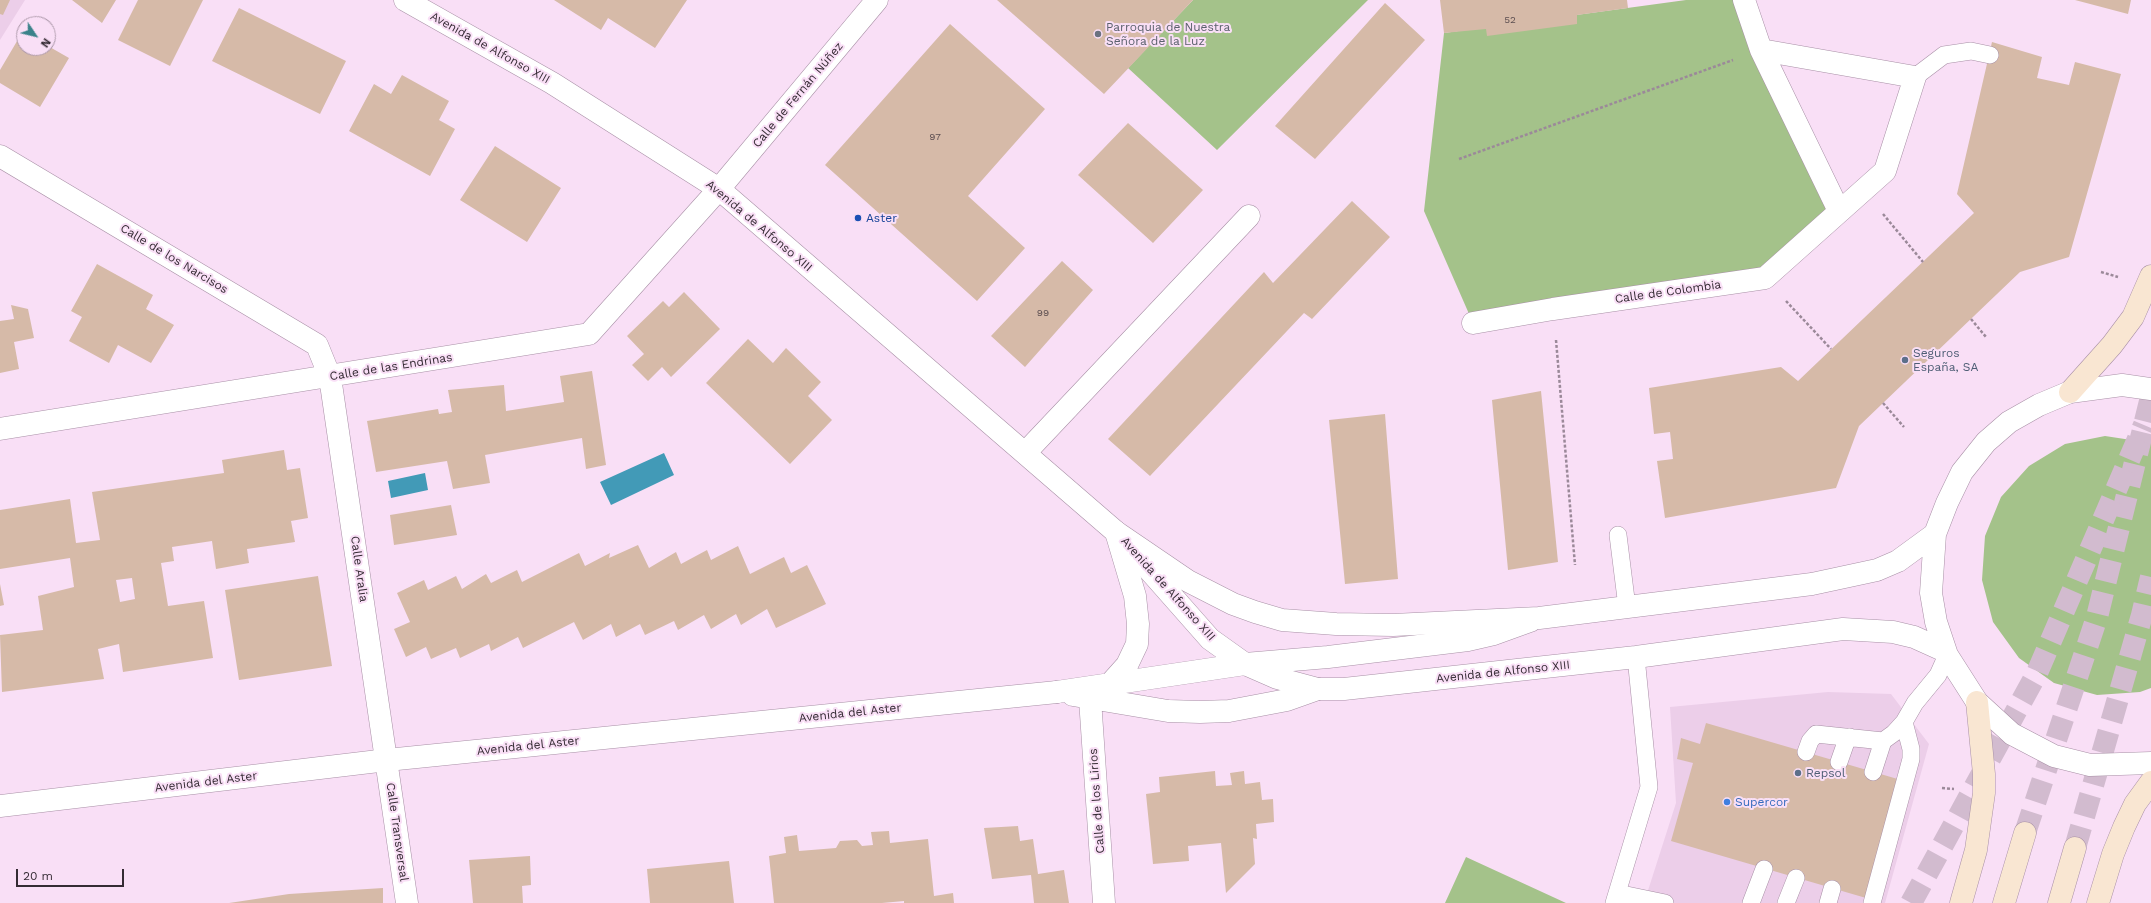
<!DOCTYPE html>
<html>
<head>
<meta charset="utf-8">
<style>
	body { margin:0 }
	#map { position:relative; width:2151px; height:903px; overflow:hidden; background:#f9dff6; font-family:"Work Sans",sans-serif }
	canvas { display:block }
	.north { position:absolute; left:16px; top:16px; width:40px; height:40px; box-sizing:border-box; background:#f9dff6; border:1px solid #ab97a8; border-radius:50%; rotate:125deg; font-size:11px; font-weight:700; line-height:16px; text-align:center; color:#352b34 }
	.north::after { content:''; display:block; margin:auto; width:14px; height:18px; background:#3a828a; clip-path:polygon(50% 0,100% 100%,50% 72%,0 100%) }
	.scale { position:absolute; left:16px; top:869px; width:108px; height:18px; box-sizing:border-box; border:2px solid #352b34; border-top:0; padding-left:5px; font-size:12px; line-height:14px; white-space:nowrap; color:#352b34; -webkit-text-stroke:3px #f9dff6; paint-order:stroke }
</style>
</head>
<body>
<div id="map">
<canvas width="2151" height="903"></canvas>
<div class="north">N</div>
<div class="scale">20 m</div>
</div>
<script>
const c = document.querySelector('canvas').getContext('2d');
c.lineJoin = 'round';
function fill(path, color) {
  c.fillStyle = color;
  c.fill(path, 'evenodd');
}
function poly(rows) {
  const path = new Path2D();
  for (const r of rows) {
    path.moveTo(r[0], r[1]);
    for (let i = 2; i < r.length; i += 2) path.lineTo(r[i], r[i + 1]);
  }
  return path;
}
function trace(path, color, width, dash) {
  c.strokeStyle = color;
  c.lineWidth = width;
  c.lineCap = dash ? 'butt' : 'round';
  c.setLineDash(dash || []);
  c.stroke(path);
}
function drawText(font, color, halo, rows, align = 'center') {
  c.font = font + ' "Work Sans",sans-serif';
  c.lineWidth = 4;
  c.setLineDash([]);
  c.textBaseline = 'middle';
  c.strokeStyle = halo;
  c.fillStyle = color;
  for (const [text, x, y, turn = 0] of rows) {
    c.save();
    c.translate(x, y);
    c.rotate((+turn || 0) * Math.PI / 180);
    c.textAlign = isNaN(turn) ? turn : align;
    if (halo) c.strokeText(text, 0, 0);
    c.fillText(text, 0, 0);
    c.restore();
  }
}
const built = poly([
	[0,0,25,0,0,40],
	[1828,692,1891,694,1929,744,1885,903,1644,903,1676,803,1670,707]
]);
const green = poly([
	[1193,0,1368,0,1217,150,1128,68],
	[1686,0,1744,0,1839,211,1765,278,1473,323,1424,211,1444,33],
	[2105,436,2151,443,2151,688,2140,692,2097,695,2054,683,2019,658,1993,622,1982,580,1985,536,2001,497,2029,466,2065,444],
	[1466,857,1566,903,1445,903]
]);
const water = poly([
	[664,453,674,475,611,505,600,482],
	[425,473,428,490,391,498,388,481]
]);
const building = poly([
	[0,0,10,0,3,15,0,14],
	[72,0,116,0,102,23],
	[138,0,203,0,170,66,118,40],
	[554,0,687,0,655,48,608,18,601,30],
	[997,0,1193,0,1104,94],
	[1440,0,1627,0,1628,8,1577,15,1577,24,1487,36,1486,29,1444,33],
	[2075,0,2131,0,2128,14],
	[1385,3,1425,40,1315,159,1275,126],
	[239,8,346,61,320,114,212,61],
	[950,24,1045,109,968,196,1025,248,977,301,825,165],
	[23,31,24,48,48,48,48,46,69,58,40,107,0,83,0,70],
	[1992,42,2042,57,2037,78,2069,85,2075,62,2121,74,2069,257,2020,272,1859,426,1836,488,1665,518,1657,461,1673,459,1670,432,1654,434,1649,388,1781,367,1798,381,1974,213,1957,194],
	[402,75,449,101,439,120,455,129,430,176,349,131,374,84,391,94],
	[1128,123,1203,190,1153,243,1078,175],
	[495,146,561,188,527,242,460,200],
	[1352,201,1390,237,1312,319,1304,313,1150,476,1108,439,1264,272,1273,283],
	[1062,261,1093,290,1025,367,991,336],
	[97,264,153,295,146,309,174,325,151,363,118,345,109,363,69,341,82,317,71,311],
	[684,292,720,329,671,377,662,367,648,381,632,365,644,354,627,336,663,301,669,307],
	[11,305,28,309,34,338,14,342,19,369,0,373,0,321,14,319],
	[748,339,773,363,786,348,821,382,808,396,832,420,790,464,706,383],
	[592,371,606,465,586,469,582,438,485,455,490,483,453,489,447,461,376,472,367,421,438,409,439,414,452,412,448,390,504,385,506,411,564,402,560,376],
	[1541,391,1558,562,1508,570,1492,400],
	[1385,414,1398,579,1345,584,1329,420],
	[284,450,287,470,300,468,308,518,291,521,295,542,247,549,249,563,216,569,212,541,172,547,174,561,161,563,168,606,204,601,213,658,123,672,119,644,98,649,104,679,2,692,0,635,43,630,38,596,74,587,70,558,0,569,0,510,70,499,76,543,100,540,92,492,224,473,222,460],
	[132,578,135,599,120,602,116,580],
	[451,505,457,535,394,545,390,515],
	[638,545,649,568,676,552,681,564,707,550,711,560,738,546,750,574,784,557,791,573,807,565,826,604,776,628,767,609,741,625,736,614,711,629,704,615,678,630,674,621,645,635,640,624,616,637,611,624,583,640,574,622,523,648,518,637,491,651,489,644,460,658,456,648,431,659,426,647,406,657,394,629,410,622,397,593,424,580,428,590,456,576,462,589,486,574,491,583,517,570,522,582,579,553,585,566,610,553,609,558],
	[318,576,332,666,239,680,225,590],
	[0,584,4,605,0,606],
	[1706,723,1901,780,1866,898,1671,841,1693,763,1677,759,1681,738,1700,744],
	[1215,771,1216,786,1232,785,1230,773,1244,771,1245,784,1260,782,1262,800,1273,799,1274,822,1256,824,1257,839,1253,838,1255,864,1226,893,1221,843,1188,846,1189,861,1153,864,1146,794,1160,792,1159,777],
	[1018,826,1020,841,1033,839,1038,874,1064,870,1069,903,1034,903,1031,875,992,879,984,828],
	[889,831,890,843,928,839,934,896,953,893,954,903,904,903,904,901,882,903,774,903,769,856,786,853,784,837,797,835,799,851,836,848,840,841,857,840,862,846,873,845,871,832],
	[530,856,531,885,522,886,523,903,473,903,469,860],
	[729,861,734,903,650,903,647,869],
	[383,888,383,903,229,903,289,894]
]);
const secondaryTunnel = poly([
	[2025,833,2097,617,2151,397],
	[2075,848,2142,615,2151,577]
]);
const motorwayTunnel = poly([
	[1911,903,2037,673,2144,425]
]);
const path = poly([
	[1459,159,1733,60],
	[1883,214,1923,262],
	[2101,272,2118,277],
	[1786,301,1831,349],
	[1971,319,1986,337],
	[1556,340,1575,565],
	[1883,403,1904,427],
	[1942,788,1954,789]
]);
const service = poly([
	[1915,77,1944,55,1971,51,1990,55],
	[1618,535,1627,607],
	[1806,752,1810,741,1816,734,1883,741,1894,733,1904,722],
	[1839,762,1846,742,1850,737],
	[1873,772,1883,741],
	[1617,893,1665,903],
	[1614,903,1649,787,1636,657],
	[1751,903,1764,869],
	[1786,903,1796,878],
	[1828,903,1832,889],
	[1872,903,1911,759,1911,749,1904,722,1915,703,1938,675,1947,655]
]);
const minor = poly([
	[1744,0,1761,50,1839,211],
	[0,156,317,345,330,377,407,903],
	[1473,323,1553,309,1765,278,1885,171,1915,77,1761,50],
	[0,429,589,334,719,189,877,0],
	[1026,452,1249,216],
	[1110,684,1127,665,1137,644,1138,624,1135,596,1116,532],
	[1057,692,1245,664,1328,657,1468,640,1494,634,1530,621],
	[1073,695,1168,711,1200,712,1229,711,1287,700,1318,689],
	[1090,699,1104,903]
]);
const tertiary = poly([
	[405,0,552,83,719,189,1116,532,1188,581,1233,604,1255,612,1282,620,1336,624,1393,625,1539,618,1812,584,1877,570,1898,561,1935,534],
	[2151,389,2122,385,2070,392,2039,405,2009,422,1986,442,1962,472,1947,503,1935,534,1931,593,1936,622,1947,655,1977,702,2012,734,2054,756,2090,765,2151,763],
	[1135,554,1210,639,1245,664,1277,678,1318,689,1344,689,1636,657,1843,629,1893,632,1914,637,1945,651],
	[0,806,387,760,1057,692]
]);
const secondary = poly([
	[2070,392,2112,345,2133,317,2151,276],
	[1961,903,1976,850,1984,793,1984,774,1977,702],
	[2004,903,2025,833],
	[2059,903,2075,848],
	[2098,903,2113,854,2124,827,2135,804,2151,782]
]);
const markers = [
	[1098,34,4,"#6b7280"],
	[858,218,4,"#1a4fb4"],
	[1905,360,4,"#5c6f8a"],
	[1798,773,4,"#5c6f8a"],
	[1727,802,4,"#3f7fe0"]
];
const numberNames = [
	["52",1510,20],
	["97",935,137],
	["99",1043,313]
];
const worshipNames = [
	["Parroquia de Nuestra",1106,27],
	["Señora de la Luz",1106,41]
];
const streetNames = [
	["Avenida de Alfonso XIII",490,48,29],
	["Calle de Fernán Núñez",798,95,-50],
	["Avenida de Alfonso XIII",759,226,40],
	["Calle de los Narcisos",174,259,31],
	["Calle de Colombia",1668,292,-8],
	["Calle de las Endrinas",391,367,-9],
	["Calle Aralia",359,569,82],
	["Avenida de Alfonso XIII",1168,589,48],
	["Avenida de Alfonso XIII",1503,672,-6],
	["Avenida del Aster",850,713,-6],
	["Avenida del Aster",528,746,-6],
	["Avenida del Aster",206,782,-7],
	["Calle de los Lirios",1097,801,-94],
	["Calle Transversal",397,832,82]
];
const transitNames = [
	["Aster",866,218]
];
const serviceNames = [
	["Seguros",1913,353],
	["España, SA",1913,367],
	["Repsol",1806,773]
];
const shopNames = [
	["Supercor",1735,802]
];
fill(built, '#eccee9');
fill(green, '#a4c28a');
fill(water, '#429ab7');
fill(building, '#d6baa8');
trace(secondaryTunnel, '#d2bbcf', 22, [22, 11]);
trace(motorwayTunnel, '#d2bbcf', 22, [22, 11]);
trace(service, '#a890a6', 18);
trace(minor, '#a890a6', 23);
trace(tertiary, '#a890a6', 23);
trace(secondary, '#a890a6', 23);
trace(path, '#9b8999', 2.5, [3, 2]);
trace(service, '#fff', 17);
trace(minor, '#fff', 22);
trace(tertiary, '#fff', 22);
trace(secondary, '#f9e6d2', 22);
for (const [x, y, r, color] of markers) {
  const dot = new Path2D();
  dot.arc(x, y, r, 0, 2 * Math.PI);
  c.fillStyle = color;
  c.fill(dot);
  trace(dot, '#f9dff6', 1.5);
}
drawText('10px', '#5d4f51', null, numberNames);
drawText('12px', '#5b616d', '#f9dff6', worshipNames, 'left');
drawText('12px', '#352b34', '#f9dff6', streetNames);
drawText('12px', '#164399', '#f9dff6', transitNames, 'left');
drawText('12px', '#4e5e75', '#f9dff6', serviceNames, 'left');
drawText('12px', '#366cbe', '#f9dff6', shopNames, 'left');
</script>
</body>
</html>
